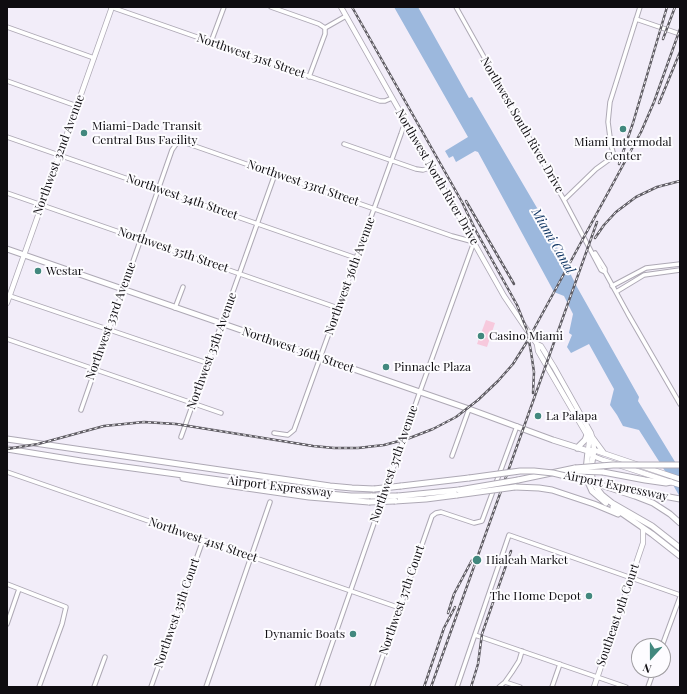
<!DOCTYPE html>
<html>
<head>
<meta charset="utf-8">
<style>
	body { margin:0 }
	#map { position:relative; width:687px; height:694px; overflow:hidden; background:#f2edf9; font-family:"Playfair Display",serif }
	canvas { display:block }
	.frame { position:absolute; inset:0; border:8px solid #0f0d11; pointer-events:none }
	.north { position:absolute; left:631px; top:638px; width:40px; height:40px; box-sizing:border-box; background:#fdfcff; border:1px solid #9e9ca0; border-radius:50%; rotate:201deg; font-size:11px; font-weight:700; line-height:16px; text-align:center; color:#0f0d11 }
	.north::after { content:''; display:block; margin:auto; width:14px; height:18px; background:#42887e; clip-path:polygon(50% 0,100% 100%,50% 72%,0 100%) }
</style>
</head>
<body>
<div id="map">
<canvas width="687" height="694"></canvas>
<div class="frame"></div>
<div class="north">N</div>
</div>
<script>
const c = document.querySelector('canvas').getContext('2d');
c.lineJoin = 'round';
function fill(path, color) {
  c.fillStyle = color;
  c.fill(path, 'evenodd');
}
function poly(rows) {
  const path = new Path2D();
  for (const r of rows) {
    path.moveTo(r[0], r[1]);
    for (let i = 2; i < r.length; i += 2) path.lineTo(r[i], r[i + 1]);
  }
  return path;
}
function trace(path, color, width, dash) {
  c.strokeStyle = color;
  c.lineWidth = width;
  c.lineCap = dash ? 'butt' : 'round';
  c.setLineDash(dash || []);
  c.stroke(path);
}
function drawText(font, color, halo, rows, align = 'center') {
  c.font = font + ' "Playfair Display",serif';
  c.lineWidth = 4;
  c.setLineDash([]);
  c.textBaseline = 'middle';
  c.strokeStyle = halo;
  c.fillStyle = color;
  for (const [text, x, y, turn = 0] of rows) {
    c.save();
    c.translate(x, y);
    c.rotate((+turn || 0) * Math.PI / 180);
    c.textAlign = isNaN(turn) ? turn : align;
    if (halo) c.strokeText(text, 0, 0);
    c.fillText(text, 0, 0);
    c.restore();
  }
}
const green = poly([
	[486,320,495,323,487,347,477,344]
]);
const water = poly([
	[394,7,418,7,469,98,472,97,540,213,577,287,639,397,638,401,680,470,680,497,662,466,639,430,623,426,617,415,610,405,614,389,589,344,571,353,567,347,572,335,569,333,573,314,564,296,554,292,478,152,475,151,456,162,453,156,449,158,445,151,468,137]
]);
const minor = poly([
	[111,7,380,101,385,101,392,98],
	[271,7,319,24,325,28],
	[456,7,564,200,601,270,605,272],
	[636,19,680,34],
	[7,27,94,58],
	[325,28,346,16],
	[211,42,224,7],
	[309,77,325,34,325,28],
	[7,81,77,106],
	[7,137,356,258],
	[344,144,416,169,423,170,432,167],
	[7,193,338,308],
	[564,200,596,169,614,156,611,145,608,122,610,102,640,7],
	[595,253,605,269,605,272,628,314,680,404],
	[612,286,646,268,680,264],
	[616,292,644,275,680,270],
	[7,295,207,363],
	[175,308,183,287],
	[7,339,221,413],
	[81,410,172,150,177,143,186,143,452,236,474,242,418,397,317,687],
	[274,433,288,435,294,430,401,134,403,128,408,125],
	[181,437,275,174],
	[452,456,469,409],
	[7,472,400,608],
	[7,584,66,607,62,624,39,687],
	[7,624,19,589],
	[475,635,626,687],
	[662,646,680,597],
	[505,682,520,687],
	[94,687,105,657],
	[151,687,203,540],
	[206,687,270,502],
	[372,687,432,516,436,513,441,512,474,523,482,521,517,426],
	[457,687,509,535,680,595],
	[499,687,505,682,512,672,519,661,522,651],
	[552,687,560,664],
	[648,687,654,670]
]);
const major = poly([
	[341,7,504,296,527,330,537,344,541,346,554,367,591,433,593,440,594,450,680,479],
	[7,303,112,7],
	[537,344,538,351,587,435,589,442,588,451,593,456,603,460,680,485],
	[593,438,604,453],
	[594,687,643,543,643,528]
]);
const highway = poly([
	[7,249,469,409,553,440,588,451,594,450,591,468,592,478,596,487,602,495,612,503,652,526,680,548],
	[7,439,330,486,352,488,374,489],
	[577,448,585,440,587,435],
	[7,449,81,461,307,492,351,496,372,496],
	[588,451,586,470,588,482,592,491,606,503],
	[603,472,645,480,666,483,671,482],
	[183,478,212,483,309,497,369,502],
	[518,480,575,468],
	[598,484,635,496,653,503,670,514,680,523],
	[401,486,469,478],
	[515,487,539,488,552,490,594,504,618,514],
	[620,488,680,499],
	[398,496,459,490],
	[395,501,426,499,457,495],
	[613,507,652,534,680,556]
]);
const rail = poly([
	[352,7,462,202,476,231,517,305,527,330,531,352,534,372,533,393],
	[663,39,675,7],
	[659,103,680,52],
	[619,164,633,123,667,7],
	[466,201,514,284],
	[595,238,604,225,616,212,636,197,657,187,680,181],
	[7,449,38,444,104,426,144,422,176,424,313,446,334,448,358,448,384,445,407,439,433,429,456,417,478,400,498,381,513,364,528,340,641,132,654,102,680,29],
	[448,613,454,594,472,560],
	[424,687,444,628,455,607],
	[431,687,597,222],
	[471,687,478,664,482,634,511,551]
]);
const highwayBridge = poly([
	[575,468,613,465,680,465],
	[575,471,603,472],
	[469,478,520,471,534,471,553,473,598,484],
	[374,489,401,486],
	[459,490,518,480],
	[457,495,515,487],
	[372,496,398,496],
	[369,502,395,501]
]);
const markers = [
	[623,129,4,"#42887e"],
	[84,133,4,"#42887e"],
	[38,271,4,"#42887e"],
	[481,336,4,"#42887e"],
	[386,367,4,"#42887e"],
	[538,416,4,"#42887e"],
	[477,560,5,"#42887e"],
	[589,596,4,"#42887e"],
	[353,634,4,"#42887e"]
];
const streetNames = [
	["Northwest 31st Street",251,56,19],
	["Northwest South River Drive",522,125,60],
	["Northwest 32nd Avenue",59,155,-70],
	["Northwest North River Drive",437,177,60],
	["Northwest 33rd Street",303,183,19],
	["Northwest 34th Street",182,197,19],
	["Northwest 35th Street",173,250,19],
	["Northwest 36th Avenue",350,276,-70],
	["Northwest 33rd Avenue",111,321,-70],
	["Northwest 36th Street",298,350,19],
	["Northwest 35th Avenue",212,351,-70],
	["Northwest 37th Avenue",394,464,-71],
	["Airport Expressway",616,486,12],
	["Airport Expressway",280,487,7],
	["Northwest 41st Street",203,540,19],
	["Northwest 37th Court",402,600,-71],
	["Northwest 35th Court",177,613,-71],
	["Southeast 9th Court",618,615,-71]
];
const poiNames = [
	["Miami-Dade Transit",92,126],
	["Central Bus Facility",92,140],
	["Miami Intermodal",623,142,"center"],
	["Center",623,156,"center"],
	["Westar",46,271],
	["Casino Miami",489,336],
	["Pinnacle Plaza",394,367],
	["La Palapa",546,416],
	["Hialeah Market",486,560],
	["The Home Depot",581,596,"right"],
	["Dynamic Boats",345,634,"right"]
];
const waterNames = [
	["Miami Canal",553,241,60]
];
fill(green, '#f7c9dd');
fill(water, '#9cb8dd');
trace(minor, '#aea9b5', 5.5);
trace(major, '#aea9b5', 6);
trace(highway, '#aea9b5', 7);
trace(minor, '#fff', 3.5);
trace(major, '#fff', 4.5);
trace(highway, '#fff', 5);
trace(rail, '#5f5c63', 2.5);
trace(rail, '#fdfcff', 1, [3]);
trace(highwayBridge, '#aea9b5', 7, []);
trace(highwayBridge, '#fff', 5);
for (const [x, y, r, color] of markers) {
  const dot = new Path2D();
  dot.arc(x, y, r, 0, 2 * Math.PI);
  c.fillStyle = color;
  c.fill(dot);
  trace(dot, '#fdfcff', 1.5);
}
drawText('12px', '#0f0d11', '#fdfcff', streetNames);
drawText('12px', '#0f0d11', '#fdfcff', poiNames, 'left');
drawText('italic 13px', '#0f3563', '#fdfcff', waterNames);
</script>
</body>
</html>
